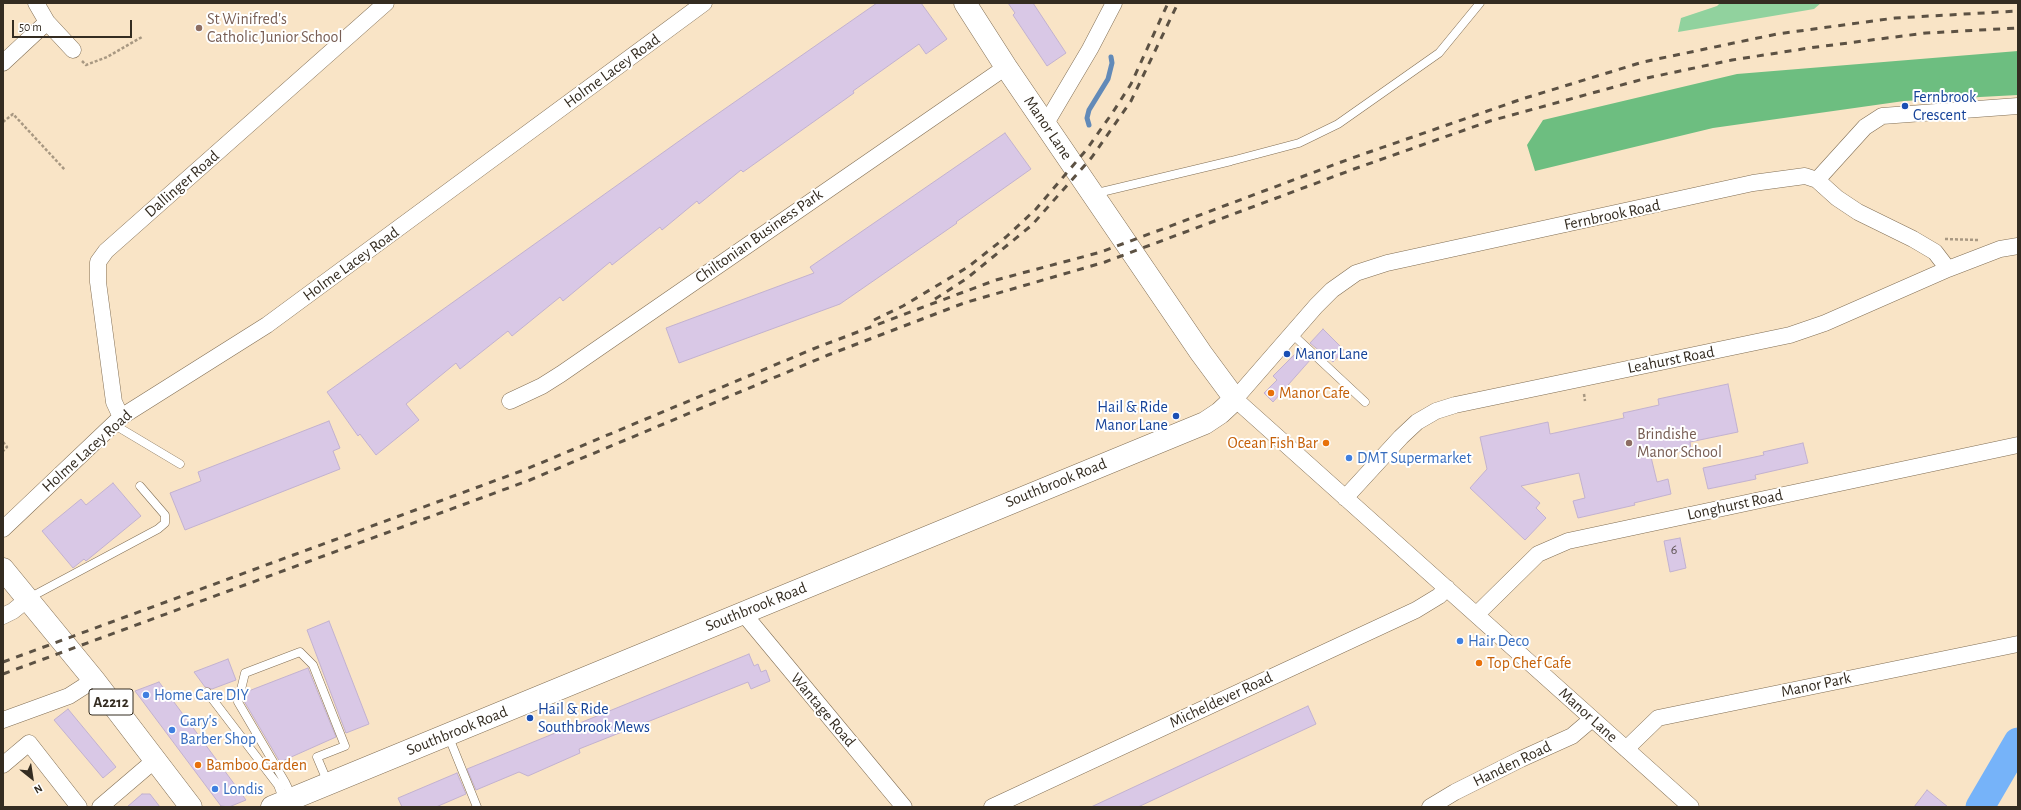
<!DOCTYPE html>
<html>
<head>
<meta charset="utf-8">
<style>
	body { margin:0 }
	#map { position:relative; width:2021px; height:810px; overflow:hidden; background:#f9e4c6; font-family:"Alegreya Sans",sans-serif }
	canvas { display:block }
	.frame { position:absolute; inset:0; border:4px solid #342c21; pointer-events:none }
	.north { position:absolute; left:12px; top:758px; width:40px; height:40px; -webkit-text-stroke:3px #fff; paint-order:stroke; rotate:150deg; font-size:11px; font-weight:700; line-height:16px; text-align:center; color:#342c21 }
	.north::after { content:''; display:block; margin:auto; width:14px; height:18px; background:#342c21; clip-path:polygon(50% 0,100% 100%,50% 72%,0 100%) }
	.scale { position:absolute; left:12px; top:20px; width:120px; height:18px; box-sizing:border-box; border:2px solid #342c21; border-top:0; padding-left:5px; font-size:12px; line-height:14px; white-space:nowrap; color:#342c21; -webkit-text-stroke:3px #fff; paint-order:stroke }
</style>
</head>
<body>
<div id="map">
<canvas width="2021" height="810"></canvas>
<div class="frame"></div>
<div class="north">N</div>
<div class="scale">50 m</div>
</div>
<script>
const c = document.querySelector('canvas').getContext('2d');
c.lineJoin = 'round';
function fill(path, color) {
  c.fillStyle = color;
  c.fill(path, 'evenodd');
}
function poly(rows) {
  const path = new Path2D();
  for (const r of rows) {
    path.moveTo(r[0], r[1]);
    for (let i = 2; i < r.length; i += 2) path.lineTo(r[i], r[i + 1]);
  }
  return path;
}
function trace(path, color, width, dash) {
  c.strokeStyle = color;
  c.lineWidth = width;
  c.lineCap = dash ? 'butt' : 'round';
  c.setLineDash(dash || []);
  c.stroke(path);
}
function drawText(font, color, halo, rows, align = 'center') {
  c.font = font + ' "Alegreya Sans",sans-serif';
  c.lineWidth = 4;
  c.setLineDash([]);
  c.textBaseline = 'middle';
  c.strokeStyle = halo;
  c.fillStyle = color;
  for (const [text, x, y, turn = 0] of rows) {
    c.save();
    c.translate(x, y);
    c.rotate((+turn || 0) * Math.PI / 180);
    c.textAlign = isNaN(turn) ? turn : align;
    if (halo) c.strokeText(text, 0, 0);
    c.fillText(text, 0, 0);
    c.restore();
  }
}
const green = poly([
	[1720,3,1821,3,1814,9,1678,32,1681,18,1717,6]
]);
const forest = poly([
	[2018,51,2018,95,1904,101,1713,128,1535,171,1527,145,1543,120,1737,74]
]);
const stream = poly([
	[1089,125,1087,118,1089,110,1108,79,1112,63,1111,57]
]);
const river = poly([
	[1980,807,2018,742]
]);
const building = poly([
	[877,3,921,3,947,39,926,54,919,44,853,91,854,93,743,172,741,170,699,204,697,201,662,230,660,227,612,265,610,262,563,301,560,297,512,336,508,331,460,369,456,363,406,404,419,420,376,455,360,434,358,436,327,392,703,124,877,3],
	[1008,3,1033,3,1066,53,1047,66,1013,15,1015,13,1008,3],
	[1005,133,1031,169,956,222,957,223,840,304,679,363,666,328,814,273,810,267,1005,133],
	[1323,329,1344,350,1333,362,1310,343,1323,329],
	[1300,349,1311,359,1273,402,1264,393,1277,380,1273,376,1300,349],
	[1728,384,1738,432,1690,442,1691,449,1651,457,1657,482,1668,479,1671,494,1634,503,1635,505,1578,518,1573,501,1585,498,1579,473,1521,486,1540,503,1536,508,1546,518,1525,540,1470,488,1487,469,1480,437,1548,422,1550,434,1624,418,1623,413,1659,405,1658,399,1728,384],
	[329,421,340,448,333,451,340,469,185,530,170,493,201,481,198,472,329,421],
	[1803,443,1808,463,1755,475,1756,479,1708,489,1703,468,1764,455,1763,452,1803,443],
	[113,483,141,516,86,561,84,559,73,568,42,531,81,499,86,505,113,483],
	[1680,538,1686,568,1670,572,1664,541,1680,538],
	[329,621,369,724,346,733,307,630,329,621],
	[749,654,754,666,758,664,761,672,766,670,770,681,751,689,748,682,579,749,580,753,528,776,519,772,476,790,467,769,749,654],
	[228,659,236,680,212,689,205,687,194,672,228,659],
	[308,668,336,737,280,762,244,701,246,692,308,668],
	[159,682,191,725,246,800,229,807,221,806,135,691,159,682],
	[1308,706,1316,724,1187,784,1138,807,1091,807,1308,706],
	[68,709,116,767,103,778,54,720,68,709],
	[457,773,466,794,436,807,402,807,398,798,457,773],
	[1927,790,1948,807,1914,807,1927,790],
	[142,794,150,794,160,807,127,807,142,794]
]);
const path = poly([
	[82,61,86,65,107,57,142,37],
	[3,122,13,114,65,170],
	[1945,239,1978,240],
	[1584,394,1585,401],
	[3,442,7,447,3,451]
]);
const lane = poly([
	[1093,194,1231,161,1299,143,1338,124,1439,53,1480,3],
	[1291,333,1365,402],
	[113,424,180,464],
	[29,598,158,529,165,523,165,515,140,486],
	[207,692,278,785,284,801],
	[448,735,477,807],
	[292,797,285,782,238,702,245,673,300,652,313,665,345,746,317,757,328,783]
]);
const street = poly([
	[47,22,73,50],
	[3,63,47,22,36,3],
	[1045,125,1090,49,1114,3],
	[1817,180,1865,127,1882,116,2018,106],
	[510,401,542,386,561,374,1006,67],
	[121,417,114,402,98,282,98,262,106,251,386,3],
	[1345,498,1401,437,1417,422,1436,411,1455,405,1790,335,1825,323,1948,269,2000,249,2018,246],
	[3,529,121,417,267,325,704,3],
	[743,613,904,807],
	[1477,614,1538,554,1568,541,2018,445],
	[3,616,13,611,29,598],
	[3,720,69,696,94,680],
	[1626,749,1658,718,2018,644],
	[3,765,29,743,79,807],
	[100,807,155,760],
	[992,807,1416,610,1439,596,1447,588],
	[1430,807,1455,792,1521,759,1572,736,1592,719],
	[1691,807,1235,399,1316,306,1332,290,1356,273,1387,263,1753,183,1805,176,1817,180,1837,198,1858,212,1913,239,1935,252,1948,269]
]);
const secondary = poly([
	[272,807,1205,423,1220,413,1235,399,1201,353,1006,67,965,3]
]);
const primary = poly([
	[3,569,94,680,191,807]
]);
const rail = poly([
	[935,299,966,279,1032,225,1092,157,1131,101,1178,3],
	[874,320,903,306,968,267,1006,237,1036,209,1087,149,1113,112,1131,84,1168,3],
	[3,662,524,470,813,349,918,309,996,280,1101,252,1352,158,1522,99,1643,62,1777,34,1895,18,2018,11],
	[3,674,530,480,828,355,964,303,1105,262,1354,169,1490,121,1647,78,1732,60,1809,48,1926,33,2018,28]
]);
const markers = [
	[199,28,4,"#8d6e63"],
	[1905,106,4,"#1a4fb4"],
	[1287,354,4,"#1a4fb4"],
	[1271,393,4,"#e8710a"],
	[1176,416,4,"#1a4fb4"],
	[1326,443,4,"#e8710a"],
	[1629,443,4,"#8d6e63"],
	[1349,458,4,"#3f7fe0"],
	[1460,641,4,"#3f7fe0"],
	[1479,663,4,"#e8710a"],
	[146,695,4,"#3f7fe0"],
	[530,718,4,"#1a4fb4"],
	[172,730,4,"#3f7fe0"],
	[198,765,4,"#e8710a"],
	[215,789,4,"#3f7fe0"]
];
const numberNames = [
	["6",1674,550]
];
const shields = [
	[111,702,44]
];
const shieldNames = [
	["A2212",111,702]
];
const educationNames = [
	["St Winifred's",207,19],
	["Catholic Junior School",207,37],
	["Brindishe",1637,434],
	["Manor School",1637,452]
];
const streetNames = [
	["Holme Lacey Road",612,71,-36],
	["Manor Lane",1048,128,56],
	["Dallinger Road",182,184,-41],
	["Fernbrook Road",1612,215,-12],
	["Chiltonian Business Park",759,236,-35],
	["Holme Lacey Road",351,264,-36],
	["Leahurst Road",1671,360,-11],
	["Holme Lacey Road",87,451,-42],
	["Southbrook Road",1056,483,-22],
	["Longhurst Road",1735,505,-12],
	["Southbrook Road",756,607,-22],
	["Manor Park",1816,685,-12],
	["Micheldever Road",1221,700,-25],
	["Wantage Road",823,710,50],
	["Manor Lane",1588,715,42],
	["Southbrook Road",457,731,-22],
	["Handen Road",1512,764,-26]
];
const transitNames = [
	["Fernbrook",1913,97],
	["Crescent",1913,115],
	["Manor Lane",1295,354],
	["Hail & Ride",1168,407,"right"],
	["Manor Lane",1168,425,"right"],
	["Hail & Ride",538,709],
	["Southbrook Mews",538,727]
];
const foodNames = [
	["Manor Cafe",1279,393],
	["Ocean Fish Bar",1318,443,"right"],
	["Top Chef Cafe",1487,663],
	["Bamboo Garden",206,765]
];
const shopNames = [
	["DMT Supermarket",1357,458],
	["Hair Deco",1468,641],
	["Home Care DIY",154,695],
	["Gary's",180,721],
	["Barber Shop",180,739],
	["Londis",223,789]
];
fill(green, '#91d29e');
fill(forest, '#6dbe80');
trace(stream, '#628ab8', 5);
trace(river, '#76b3f9', 29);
fill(building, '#d9c8e6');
trace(building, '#c2b1cf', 1);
trace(lane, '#816e54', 9);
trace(street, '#816e54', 17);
trace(secondary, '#816e54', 23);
trace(primary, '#816e54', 23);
trace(path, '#a89882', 2.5, [3, 2]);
trace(lane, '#fff', 8);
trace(street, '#fff', 16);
trace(secondary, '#fff', 22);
trace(primary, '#fff', 22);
trace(rail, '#5c5143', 3, [7, 7]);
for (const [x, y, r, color] of markers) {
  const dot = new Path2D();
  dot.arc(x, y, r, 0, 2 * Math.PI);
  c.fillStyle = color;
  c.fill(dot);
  trace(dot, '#fff', 1.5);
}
drawText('14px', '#5d5352', null, numberNames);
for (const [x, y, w] of shields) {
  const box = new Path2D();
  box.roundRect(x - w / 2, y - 13, w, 26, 3);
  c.fillStyle = '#fff';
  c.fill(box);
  trace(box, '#342c21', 1);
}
drawText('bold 15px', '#342c21', null, shieldNames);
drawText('16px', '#785e54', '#fff', educationNames, 'left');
drawText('16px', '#342c21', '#fff', streetNames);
drawText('16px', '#164399', '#fff', transitNames, 'left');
drawText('16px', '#c56008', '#fff', foodNames, 'left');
drawText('16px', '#366cbe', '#fff', shopNames, 'left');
</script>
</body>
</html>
